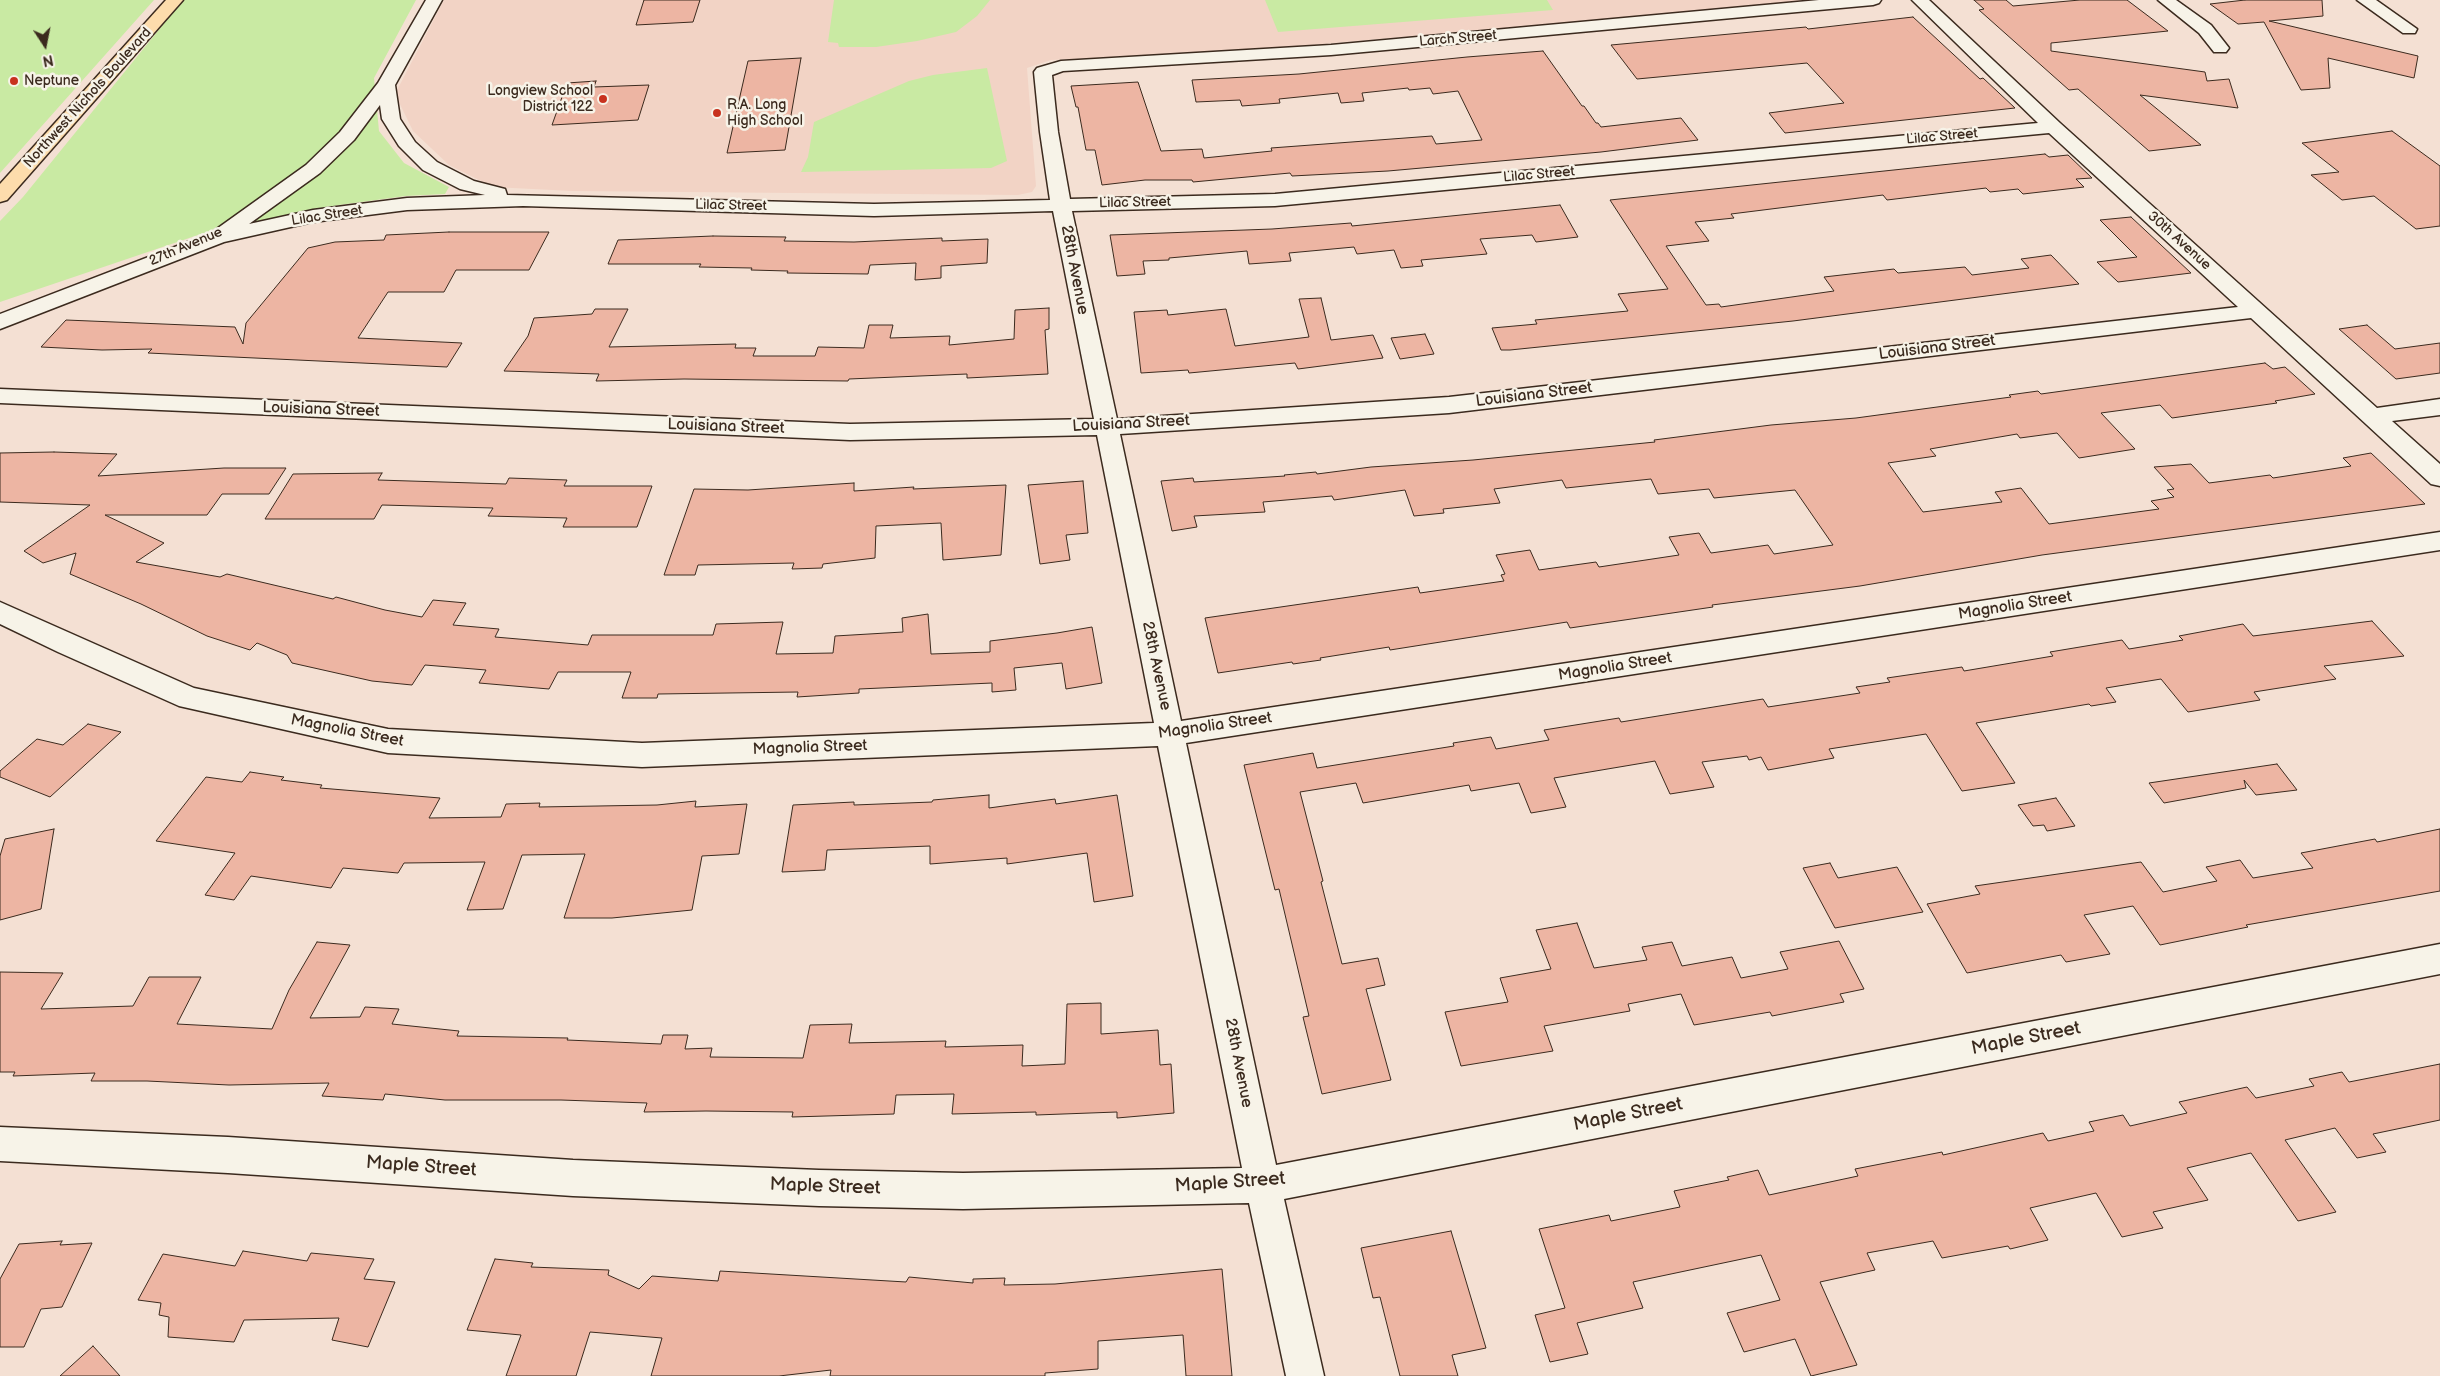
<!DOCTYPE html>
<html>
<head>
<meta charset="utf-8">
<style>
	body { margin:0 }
	#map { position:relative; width:2440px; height:1376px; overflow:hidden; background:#f4e0d3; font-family:"Balsamiq Sans",sans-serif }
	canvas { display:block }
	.north { position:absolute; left:20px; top:20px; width:50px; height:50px; -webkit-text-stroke:4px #f7f3e8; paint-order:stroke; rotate:169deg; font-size:14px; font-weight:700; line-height:20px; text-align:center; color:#3b2a1e }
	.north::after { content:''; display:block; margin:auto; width:18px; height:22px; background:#3b2a1e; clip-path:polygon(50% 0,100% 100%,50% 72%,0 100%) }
</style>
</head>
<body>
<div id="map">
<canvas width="2440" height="1376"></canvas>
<div class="north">N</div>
</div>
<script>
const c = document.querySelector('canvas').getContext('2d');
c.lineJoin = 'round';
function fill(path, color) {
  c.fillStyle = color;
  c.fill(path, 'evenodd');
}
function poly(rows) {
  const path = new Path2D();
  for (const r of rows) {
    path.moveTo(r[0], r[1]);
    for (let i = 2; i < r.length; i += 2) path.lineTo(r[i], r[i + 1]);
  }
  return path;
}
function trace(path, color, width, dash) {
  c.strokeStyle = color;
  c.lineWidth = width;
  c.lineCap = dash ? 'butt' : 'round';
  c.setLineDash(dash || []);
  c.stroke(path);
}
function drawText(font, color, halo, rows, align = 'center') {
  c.font = font + ' "Balsamiq Sans",sans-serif';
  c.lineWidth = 5;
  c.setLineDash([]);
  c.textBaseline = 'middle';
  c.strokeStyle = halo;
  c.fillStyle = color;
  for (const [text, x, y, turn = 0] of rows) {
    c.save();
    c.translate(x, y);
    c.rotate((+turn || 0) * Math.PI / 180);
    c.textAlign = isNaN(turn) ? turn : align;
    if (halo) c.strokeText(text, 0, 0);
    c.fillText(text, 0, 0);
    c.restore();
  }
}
const built = poly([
	[444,0,1826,0,1253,50,1051,60,1027,68,1036,186,1032,192,1018,195,572,191,493,187,449,165,413,131,395,94]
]);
const green = poly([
	[0,0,154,0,0,173],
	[183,0,416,0,374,78,379,131,404,163,449,187,445,194,406,196,339,205,201,234,0,302,0,221,23,197],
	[834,0,990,0,977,16,956,32,917,41,876,47,839,47,838,43,828,42],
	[1265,0,1547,0,1553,10,1278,32],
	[987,68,1007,161,991,168,801,172,808,157,814,122,909,81,933,75]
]);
const building = poly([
	[644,0,700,0,693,22,636,25,644,0],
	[1974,0,2006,0,2013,6,2080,0,2127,0,2168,31,2051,43,2051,51,2205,72,2207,81,2229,79,2238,108,2140,95,2201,145,2149,151,2078,89,2069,90,1979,10,1984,9,1974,0],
	[2245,0,2322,0,2323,16,2269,21,2418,56,2414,78,2328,58,2330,88,2301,90,2264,22,2238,24,2210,4,2245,0],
	[1913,17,1980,79,1983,78,2015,108,1785,133,1769,113,1844,103,1807,63,1637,79,1611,45,1806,27,1808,29,1913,17],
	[1543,51,1582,106,1584,106,1596,123,1598,123,1601,127,1681,118,1698,140,1601,152,1388,171,1292,176,1290,173,1193,182,1192,180,1145,180,1102,185,1095,150,1086,150,1078,107,1076,107,1071,86,1138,82,1161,151,1202,149,1204,158,1272,151,1271,148,1432,136,1436,144,1482,140,1458,91,1433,94,1430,88,1409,90,1408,88,1362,93,1364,101,1341,103,1338,93,1279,99,1280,103,1242,106,1240,100,1196,102,1192,80,1299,74,1467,57,1543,51],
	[801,58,785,150,727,153,748,61,801,58],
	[596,81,594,87,649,85,638,120,552,125,567,83,596,81],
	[2392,131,2440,166,2440,226,2416,229,2374,196,2342,200,2311,175,2339,172,2302,143,2392,131],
	[2045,154,2049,157,2068,155,2092,178,2076,179,2084,187,2023,194,2018,189,1990,192,1986,188,1887,200,1883,195,1731,214,1734,218,1695,222,1709,241,1666,246,1706,305,1719,304,1721,307,1834,291,1824,277,1894,269,1898,273,1965,267,1972,275,2029,268,2021,259,2051,255,2079,284,1793,321,1510,350,1501,350,1492,328,1537,324,1535,320,1628,311,1618,294,1668,289,1610,200,2045,154],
	[1560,205,1578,237,1536,242,1532,235,1480,239,1487,254,1421,260,1423,266,1401,268,1394,250,1357,254,1354,247,1289,253,1291,261,1249,264,1247,251,1169,258,1169,260,1143,261,1145,274,1117,276,1110,235,1272,229,1351,223,1352,226,1560,205],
	[2131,217,2191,273,2118,282,2097,262,2137,257,2100,220,2131,217],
	[449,232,549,232,529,270,456,270,444,292,388,292,358,338,462,343,447,367,148,353,152,349,102,350,41,347,66,320,235,327,243,344,246,323,308,248,335,242,384,240,386,235,449,232],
	[713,236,786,237,784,241,854,242,942,238,942,241,988,239,987,263,941,266,941,278,915,280,916,263,870,265,868,274,787,273,788,271,751,270,752,268,699,267,701,264,608,264,618,240,713,236],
	[1321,298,1331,340,1373,335,1383,358,1298,369,1295,363,1189,373,1188,370,1141,373,1134,312,1167,310,1168,315,1226,309,1235,346,1309,337,1299,299,1321,298],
	[1049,308,1049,329,1045,330,1048,374,967,378,967,374,849,379,848,381,684,379,596,381,599,374,504,371,528,336,534,318,592,314,595,309,628,309,609,347,736,344,735,348,756,348,753,356,815,356,818,347,864,348,869,325,893,325,890,338,950,336,949,345,1014,339,1015,310,1049,308],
	[2367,325,2395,349,2440,343,2440,373,2396,379,2339,329,2367,325],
	[1425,334,1434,354,1400,359,1391,338,1425,334],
	[2265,363,2273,369,2285,367,2315,394,2275,401,2277,403,2172,418,2160,405,2101,413,2135,449,2079,458,2057,433,2020,438,2017,434,1930,449,1936,456,1888,463,1923,512,2002,502,1995,492,2021,488,2049,524,2159,509,2151,501,2174,497,2167,490,2174,489,2154,467,2191,464,2209,483,2270,475,2273,478,2351,466,2343,458,2371,453,2425,504,2042,555,1860,586,1712,605,1713,607,1570,628,1567,622,1390,650,1389,647,1320,658,1321,660,1293,664,1292,662,1218,673,1205,618,1418,587,1420,593,1504,581,1501,575,1505,574,1496,555,1530,550,1539,570,1596,562,1599,567,1679,555,1669,537,1699,533,1711,553,1768,545,1774,554,1833,545,1795,490,1714,498,1709,489,1658,494,1651,479,1566,488,1562,480,1494,489,1500,503,1443,509,1444,513,1414,516,1405,490,1334,500,1332,496,1263,502,1265,512,1194,516,1197,527,1172,531,1161,481,1193,478,1194,482,1285,476,1284,475,1316,472,1317,474,1371,467,1473,460,1655,442,1654,440,1771,425,1856,418,2011,397,2009,395,2038,391,2041,394,2265,363],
	[54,452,117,454,98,476,224,468,286,468,269,494,222,494,207,515,105,515,164,543,136,562,220,577,227,574,333,599,336,597,385,610,422,617,433,600,466,603,453,625,499,629,495,637,588,645,592,635,713,635,716,624,783,622,776,654,833,653,835,636,903,632,902,618,928,614,931,654,990,652,990,641,1057,633,1092,627,1102,683,1066,689,1062,663,1014,668,1016,690,992,692,992,683,859,689,859,693,797,697,798,692,658,694,657,698,622,698,631,672,558,672,549,689,479,683,486,670,425,665,412,685,372,681,292,663,287,655,257,643,250,650,207,636,141,604,70,574,76,553,43,563,24,551,90,505,0,502,0,453,54,452],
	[382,473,378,480,506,484,509,478,567,480,564,486,652,486,637,527,563,527,567,518,488,516,493,508,382,505,374,519,265,519,293,474,382,473],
	[1083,481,1088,533,1066,535,1070,560,1040,564,1028,485,1083,481],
	[854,483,854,491,914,487,913,489,1006,485,1001,555,943,560,941,523,876,526,875,558,823,564,822,568,792,569,794,563,698,565,695,575,664,575,694,489,748,490,854,483],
	[2372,621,2404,656,2324,666,2336,679,2254,692,2260,700,2188,712,2161,679,2106,688,2116,702,2091,706,2089,704,1976,723,2015,783,1962,791,1926,734,1829,749,1834,758,1768,770,1761,757,1749,760,1747,756,1702,762,1714,787,1670,794,1655,761,1554,778,1566,807,1531,813,1519,783,1471,791,1469,785,1363,803,1356,783,1300,792,1323,881,1321,882,1342,964,1378,958,1385,985,1366,989,1391,1080,1322,1094,1303,1017,1309,1016,1279,889,1275,890,1244,765,1313,753,1317,768,1454,746,1453,743,1491,737,1496,749,1549,740,1544,730,1619,718,1621,722,1763,699,1768,707,1860,693,1856,687,1890,682,1887,678,1962,667,1964,671,2053,656,2050,652,2122,640,2129,649,2183,640,2179,636,2243,624,2253,636,2372,621],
	[88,724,121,732,50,797,0,777,0,771,37,739,63,745,88,724],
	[2277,764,2297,790,2256,795,2244,780,2246,788,2164,803,2149,783,2277,764],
	[250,772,284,777,281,780,322,785,320,788,440,798,429,818,501,817,506,804,540,803,539,807,657,805,696,801,695,807,747,804,739,854,702,856,692,910,612,918,564,918,585,854,522,855,503,909,467,910,485,862,404,863,398,873,343,868,331,888,251,876,234,900,205,895,235,853,156,841,206,777,242,782,250,772],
	[989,795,989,808,1055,799,1056,804,1117,795,1133,896,1094,902,1087,853,1007,864,1007,858,930,864,930,846,827,850,825,870,782,872,793,805,854,802,854,805,932,802,933,800,989,795],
	[2056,798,2075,826,2047,831,2044,825,2033,826,2018,805,2056,798],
	[54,829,41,909,0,920,0,856,5,839,54,829],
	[2440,829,2440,891,2246,925,2248,927,2160,945,2133,906,2084,915,2110,954,2066,962,2061,955,1967,973,1927,904,1980,894,1975,886,2141,862,2163,892,2217,881,2206,867,2240,860,2253,878,2313,868,2301,853,2375,839,2377,842,2440,829],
	[1830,863,1838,878,1897,867,1923,912,1835,928,1803,868,1830,863],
	[1577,923,1594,968,1647,960,1642,947,1672,942,1682,966,1732,957,1741,978,1788,969,1780,952,1839,941,1864,989,1840,994,1844,1002,1772,1016,1770,1012,1694,1025,1681,994,1628,1004,1630,1011,1544,1026,1553,1051,1461,1066,1445,1012,1508,1002,1500,978,1551,969,1536,930,1577,923],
	[317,942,350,945,310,1018,360,1017,365,1007,399,1009,392,1024,459,1031,457,1036,568,1038,567,1040,661,1044,663,1035,688,1035,685,1049,712,1048,710,1057,803,1058,810,1025,852,1024,849,1043,946,1041,945,1047,1023,1045,1022,1066,1065,1064,1067,1004,1101,1003,1101,1034,1158,1030,1160,1065,1171,1064,1174,1113,1117,1118,1117,1112,1036,1115,1036,1112,952,1114,954,1094,896,1095,894,1114,792,1117,793,1112,706,1111,644,1112,647,1103,561,1100,445,1100,385,1094,383,1100,322,1096,329,1083,229,1085,147,1081,91,1081,95,1073,13,1076,15,1072,0,1072,0,972,63,973,41,1009,133,1006,149,977,201,977,177,1024,272,1029,289,990,317,942],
	[2440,1064,2440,1120,2373,1134,2386,1152,2357,1158,2335,1128,2285,1140,2336,1212,2298,1221,2251,1153,2187,1168,2208,1200,2153,1212,2163,1228,2122,1237,2096,1193,2030,1208,2048,1240,2010,1249,2008,1246,1942,1258,1933,1241,1867,1253,1875,1270,1820,1282,1857,1365,1811,1376,1795,1339,1744,1352,1727,1313,1780,1300,1761,1255,1633,1282,1643,1308,1577,1323,1588,1354,1550,1362,1535,1315,1565,1308,1539,1229,1609,1215,1611,1221,1680,1207,1674,1191,1729,1180,1727,1177,1758,1170,1769,1195,1858,1176,1855,1169,1942,1152,1943,1155,2043,1133,2048,1141,2094,1131,2089,1122,2123,1115,2130,1126,2187,1113,2179,1102,2247,1087,2256,1098,2314,1086,2309,1079,2342,1072,2349,1082,2440,1064],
	[1451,1231,1486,1348,1452,1355,1458,1376,1400,1376,1380,1297,1373,1298,1361,1248,1451,1231],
	[62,1241,60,1245,92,1243,62,1307,41,1309,24,1347,0,1347,0,1279,19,1244,62,1241],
	[243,1251,307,1261,311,1253,374,1259,364,1279,395,1282,368,1347,332,1340,339,1318,244,1320,234,1342,168,1337,169,1317,159,1315,161,1303,138,1300,163,1254,235,1266,243,1251],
	[495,1259,533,1263,531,1267,609,1270,608,1275,639,1289,652,1276,718,1281,720,1271,906,1282,909,1277,973,1283,973,1279,1005,1278,1004,1285,1055,1284,1222,1269,1232,1376,1186,1376,1183,1335,1098,1341,1098,1369,1045,1373,1045,1376,830,1376,831,1370,779,1376,651,1376,662,1338,590,1332,576,1376,506,1376,521,1335,467,1330,495,1259],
	[93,1346,120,1376,60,1376,93,1346]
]);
const minor = poly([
	[426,0,442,0,395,85,400,119,415,142,437,162,474,181,505,189,507,195,874,204,1050,200,1040,132,1034,72,1037,68,1061,61,1331,45,1819,0,1881,0,1879,3,1873,5,1331,55,1063,71,1052,75,1058,132,1070,199,1275,194,2038,123,1912,0,1929,0,2060,123,2377,408,2440,399,2440,415,2392,421,2440,464,2440,486,2431,484,2251,318,1449,413,1120,434,1181,721,2440,532,2440,550,1186,743,1276,1165,2440,944,2440,974,1284,1199,1324,1376,1286,1376,1249,1203,963,1209,819,1206,573,1196,228,1173,0,1161,0,1127,228,1137,573,1160,819,1170,963,1173,1242,1168,1158,746,642,767,388,753,179,706,58,652,0,624,0,602,194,688,388,729,642,743,1154,723,1097,435,850,440,0,403,0,389,850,424,1094,419,1053,211,874,216,523,206,407,210,313,222,224,242,0,329,0,314,211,233,306,165,340,132,378,83,426,0],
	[380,105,382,119,399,146,423,170,460,189,485,195,407,198,313,210,249,224,320,173,354,140,380,105],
	[2049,133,2238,307,1449,397,1117,419,1072,211,1275,206,2049,133],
	[2158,0,2176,0,2211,25,2229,48,2226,52,2214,52,2199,33,2158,0],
	[2357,0,2376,0,2417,29,2415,33,2403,33,2357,0]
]);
const major = poly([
	[166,0,183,0,7,200,0,202,0,184,166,0]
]);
const markers = [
	[14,81,5,"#c8321e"],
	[603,99,5,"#c8321e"],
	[717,113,5,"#c8321e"]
];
const farStreetnames = [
	["Larch Street",1458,39,-5],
	["Northwest Nichols Boulevard",88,98,-48],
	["Lilac Street",1942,137,-5],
	["Lilac Street",1539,175,-5],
	["Lilac Street",1135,203,-1],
	["Lilac Street",731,206,1],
	["Lilac Street",327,216,-9],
	["30th Avenue",2179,241,42],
	["27th Avenue",186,247,-23]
];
const farPoinames = [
	["Neptune",24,81],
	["Longview School",593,91,"right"],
	["District 122",593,107,"right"],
	["R.A. Long",727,105],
	["High School",727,121]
];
const streetNames = [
	["28th Avenue",1074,270,79],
	["Louisiana Street",1937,348,-7],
	["Louisiana Street",1534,395,-7],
	["Louisiana Street",321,410,2],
	["Louisiana Street",1131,424,-3],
	["Louisiana Street",726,427,2],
	["Magnolia Street",2015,606,-9],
	["28th Avenue",1156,666,78],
	["Magnolia Street",1615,667,-9],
	["Magnolia Street",1215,726,-8],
	["Magnolia Street",347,731,11],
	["Magnolia Street",810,748,-2],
	["28th Avenue",1238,1063,79]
];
const nearStreetnames = [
	["Maple Street",2026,1039,-11],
	["Maple Street",1628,1115,-11],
	["Maple Street",421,1167,4],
	["Maple Street",1230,1183,-4],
	["Maple Street",825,1187,2]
];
fill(built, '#f2d3c5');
fill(green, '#c9eaa3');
fill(building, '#edb5a3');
trace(building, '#3b2a1e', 1);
trace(minor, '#3b2a1e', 3);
trace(major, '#3b2a1e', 3);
fill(minor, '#f7f3e8');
fill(major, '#fddcac');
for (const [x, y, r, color] of markers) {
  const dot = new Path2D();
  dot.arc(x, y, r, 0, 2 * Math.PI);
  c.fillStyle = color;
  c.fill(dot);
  trace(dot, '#f7f3e8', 2);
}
drawText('14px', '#3b2a1e', '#f7f3e8', farStreetnames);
drawText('14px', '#3b2a1e', '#f7f3e8', farPoinames, 'left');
drawText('16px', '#3b2a1e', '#f7f3e8', streetNames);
drawText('19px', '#3b2a1e', '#f7f3e8', nearStreetnames);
</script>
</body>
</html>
